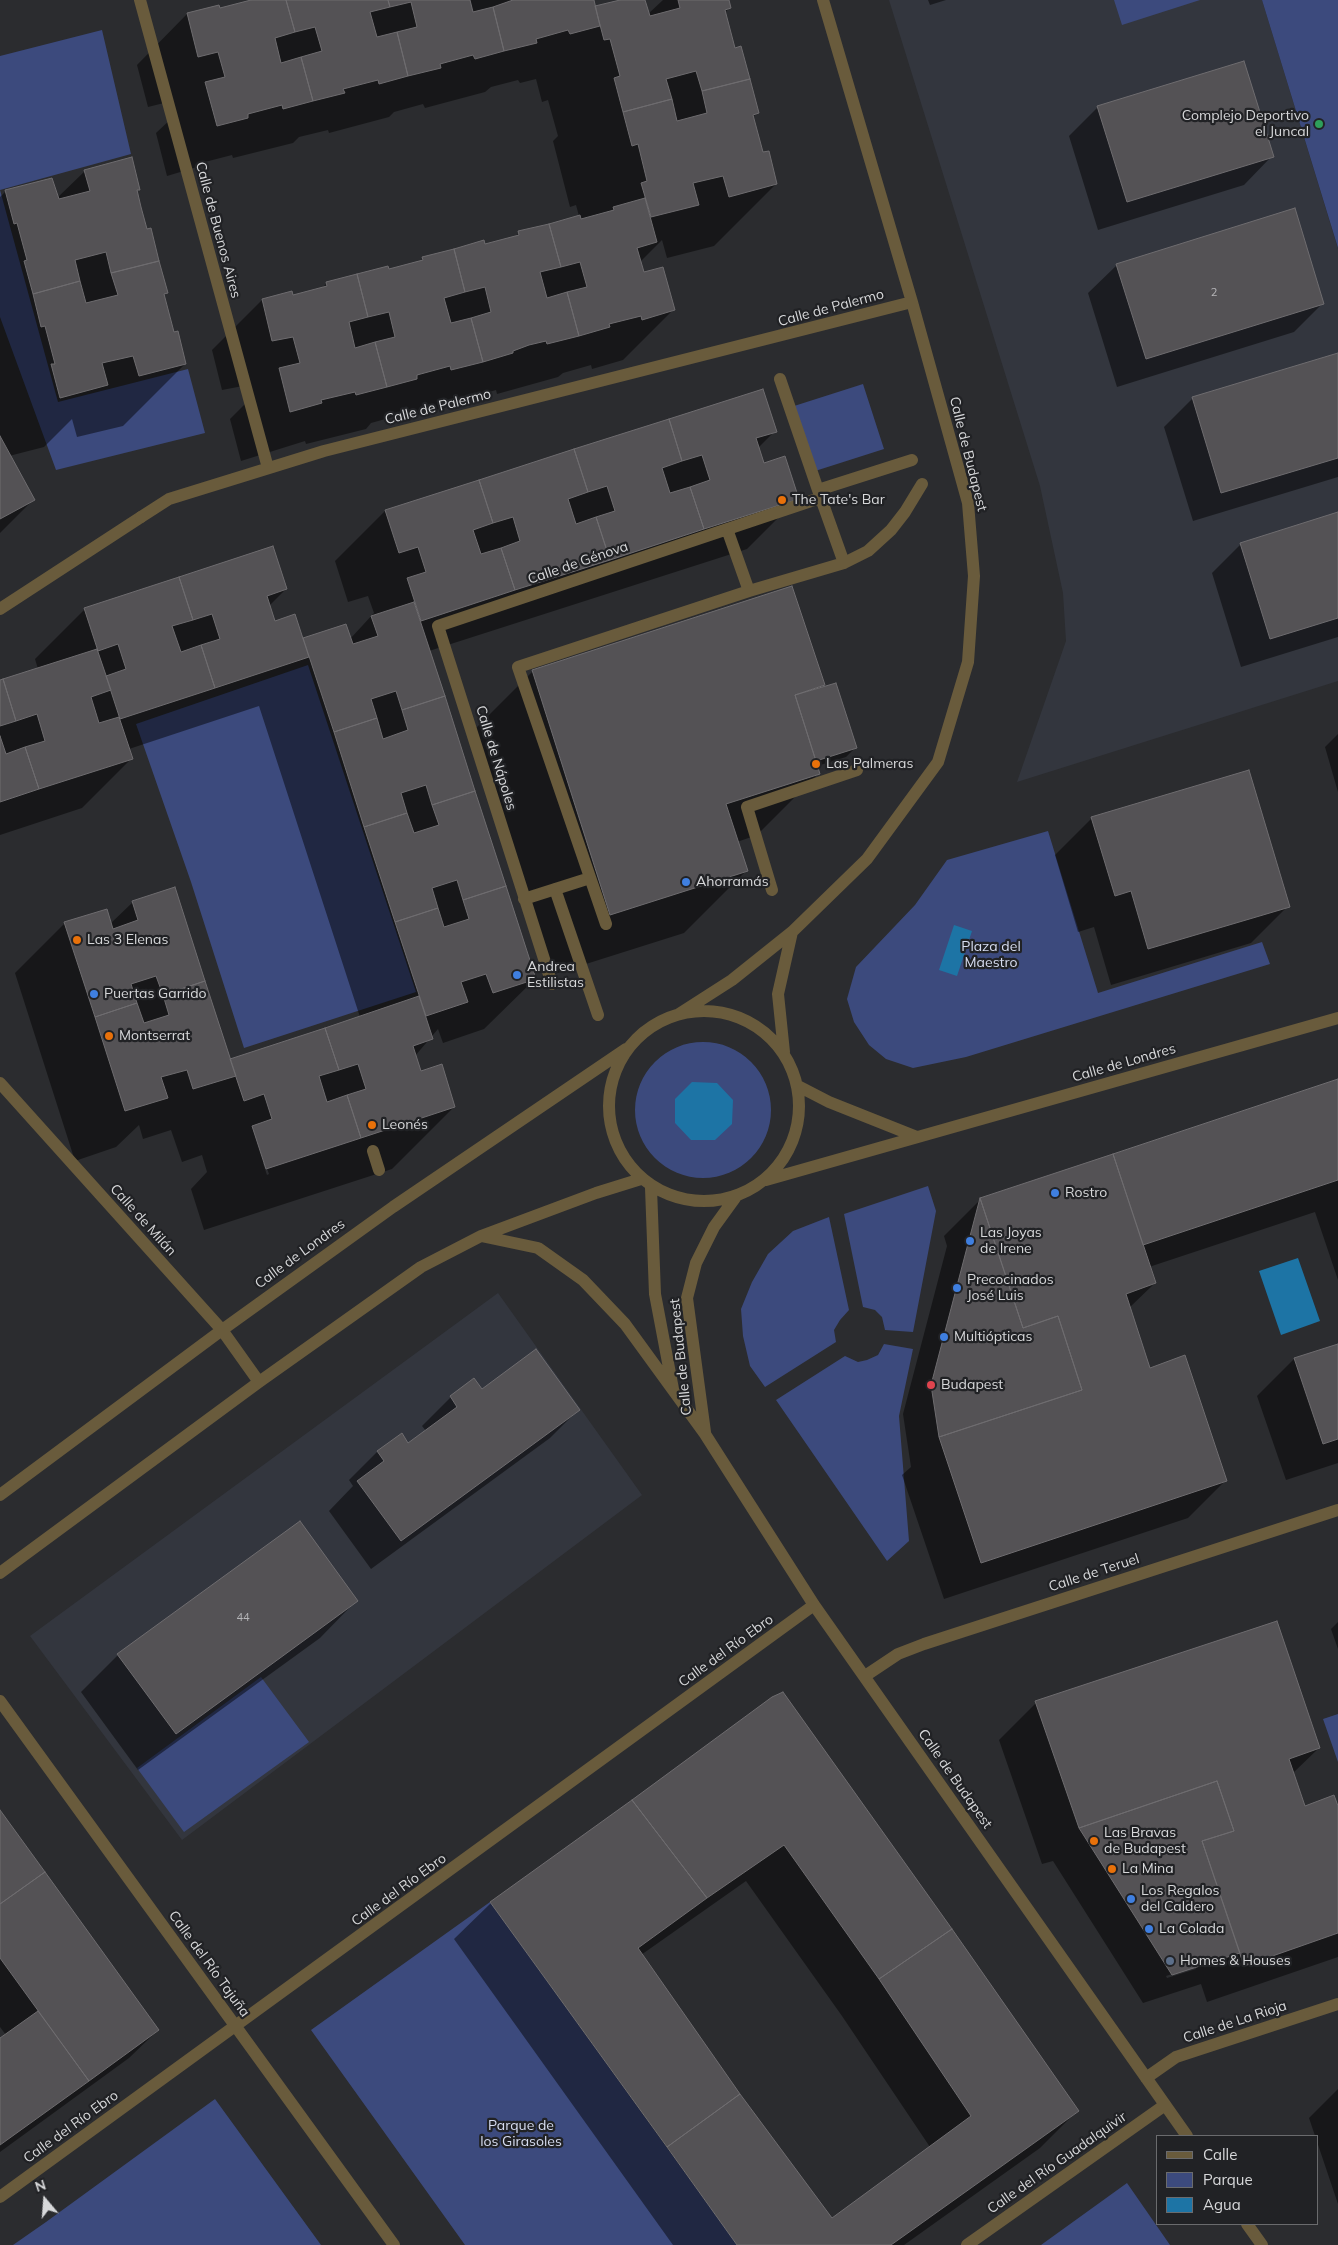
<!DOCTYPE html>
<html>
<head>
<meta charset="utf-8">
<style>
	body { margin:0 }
	#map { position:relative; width:1338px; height:2245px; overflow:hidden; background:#2b2c2f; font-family:Mulish,sans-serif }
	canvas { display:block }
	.legend { position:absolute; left:1156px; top:2135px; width:162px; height:90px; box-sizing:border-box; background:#212225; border:1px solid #6a6b6d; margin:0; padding:6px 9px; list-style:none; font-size:15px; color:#d7d8da }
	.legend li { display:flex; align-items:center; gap:10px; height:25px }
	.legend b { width:25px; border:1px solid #6a6b6d }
	.north { position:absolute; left:20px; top:2175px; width:50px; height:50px; -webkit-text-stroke:4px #212225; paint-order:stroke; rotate:342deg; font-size:14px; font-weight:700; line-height:20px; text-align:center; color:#d7d8da }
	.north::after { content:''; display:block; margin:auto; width:18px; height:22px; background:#d7d8da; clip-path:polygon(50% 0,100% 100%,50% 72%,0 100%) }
</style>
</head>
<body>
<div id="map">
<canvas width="1338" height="2245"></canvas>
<ul class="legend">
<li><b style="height:6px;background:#695b3c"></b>Calle</li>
<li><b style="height:14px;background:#3c4a7d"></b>Parque</li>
<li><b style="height:14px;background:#1d74a5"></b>Agua</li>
</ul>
<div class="north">N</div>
</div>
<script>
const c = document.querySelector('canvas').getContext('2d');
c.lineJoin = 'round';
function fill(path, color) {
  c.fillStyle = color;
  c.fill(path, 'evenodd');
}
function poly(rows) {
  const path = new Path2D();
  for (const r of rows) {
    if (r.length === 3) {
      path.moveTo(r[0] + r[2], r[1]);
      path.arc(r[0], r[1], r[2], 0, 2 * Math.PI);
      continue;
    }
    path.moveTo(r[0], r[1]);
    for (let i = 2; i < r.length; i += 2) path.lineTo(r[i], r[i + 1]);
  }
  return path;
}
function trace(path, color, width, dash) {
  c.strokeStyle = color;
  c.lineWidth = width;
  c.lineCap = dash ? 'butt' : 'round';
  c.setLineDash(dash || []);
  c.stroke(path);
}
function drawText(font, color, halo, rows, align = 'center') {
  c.font = font + ' Mulish,sans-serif';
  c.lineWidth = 4.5;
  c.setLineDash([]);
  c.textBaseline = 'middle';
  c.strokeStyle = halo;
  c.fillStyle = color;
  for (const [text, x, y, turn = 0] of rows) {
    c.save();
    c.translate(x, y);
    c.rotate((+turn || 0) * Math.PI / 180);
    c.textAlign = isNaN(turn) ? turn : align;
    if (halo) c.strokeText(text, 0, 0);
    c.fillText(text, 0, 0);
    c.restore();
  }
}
const built = poly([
	[889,0,1262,0,1338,249,1338,681,1017,782,1066,641,1063,593,1040,486],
	[498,1293,642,1495,182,1840,30,1636]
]);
const green = poly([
	[1114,0,1200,0,1122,25],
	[1262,0,1338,0,1338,248],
	[102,30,131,154,0,190,58,402,188,369,205,433,56,470,0,317,0,56],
	[863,384,884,449,812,472,791,407],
	[308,665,416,992,244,1048,191,882,136,724],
	[1048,831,1098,993,1262,942,1270,964,966,1057,913,1068,886,1059,869,1045,854,1022,847,999,856,967,915,905,947,860],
	[703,1110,68],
	[928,1186,936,1211,913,1332,885,1330,882,1317,875,1310,863,1307,844,1214],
	[829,1217,849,1310,840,1320,834,1330,836,1342,765,1387,750,1366,743,1336,741,1309,752,1282,768,1254,793,1231],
	[884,1344,913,1349,899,1416,909,1541,887,1561,776,1400,845,1356,858,1362,867,1360,878,1355],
	[261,1677,309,1742,184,1832,137,1768],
	[1338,1714,1338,1762,1323,1719],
	[490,1902,737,2245,465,2245,311,2030],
	[215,2099,321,2245,13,2245,46,2222],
	[1127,2183,1170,2245,1041,2245]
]);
const water = poly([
	[954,925,972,931,957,976,939,970],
	[692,1082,717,1083,733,1100,732,1124,715,1140,691,1140,675,1123,675,1099],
	[1298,1258,1320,1321,1281,1335,1259,1271]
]);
const shadow = poly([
	[252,0,592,0,595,9,625,0,644,0,648,14,663,0,727,0,729,8,725,13,734,49,757,113,752,118,762,153,776,184,714,246,667,258,662,240,640,262,643,273,673,310,623,360,592,369,591,365,563,373,558,377,497,394,496,390,466,399,462,403,401,419,400,415,371,423,366,429,306,444,305,441,241,461,230,419,247,402,243,386,222,390,212,350,262,300,293,296,321,289,327,283,388,271,418,263,423,258,513,238,519,233,579,216,576,205,570,207,553,141,558,136,548,100,542,102,536,79,520,83,518,80,491,87,485,92,425,108,423,104,394,112,389,117,329,133,328,130,299,137,293,143,233,158,232,155,201,163,197,167,167,176,156,133,173,117,168,102,148,107,137,65,187,14,218,6,219,10],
	[928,0,946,0,930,5],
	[1098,107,1272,156,1244,185,1098,230,1069,136],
	[85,171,139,189,136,192,140,207,167,293,163,296,174,334,185,364,123,426,77,437,72,419,44,447,9,456,33,500,0,533,0,197,5,192,57,198],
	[1117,265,1323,303,1294,332,1117,387,1088,293],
	[1338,354,1338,477,1193,521,1164,427,1192,399],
	[762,390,775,431,758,448,764,464,797,499,747,549,429,651,535,979,484,1029,443,1043,438,1029,415,1056,421,1072,454,1107,392,1169,204,1230,191,1189,207,1172,202,1155,182,1162,171,1130,143,1139,139,1125,116,1147,75,1161,15,973,65,923,110,924,133,902,229,1060,360,1017,259,706,129,749,132,758,82,808,0,835,0,682,38,669,35,659,85,609,286,589,269,606,274,622,302,640,345,626,350,639,374,613,368,596,348,602,335,561,385,511],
	[263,1163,265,1163,269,1174,267,1175],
	[1338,514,1338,637,1241,667,1212,573,1241,544],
	[533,671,823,685,820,689,855,748,846,757,817,766,819,773,757,835,737,842,746,871,684,933,548,976,471,733],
	[1338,734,1338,792,1325,747],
	[1092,818,1288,906,1251,943,1111,985,1094,927,1078,932,1055,855],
	[1338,1080,1338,1280,1315,1212,1149,1267,1155,1283,1129,1308,1150,1369,1225,1481,1188,1518,944,1599,902,1475,911,1467,903,1414,947,1246,944,1236,981,1199],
	[1338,1345,1338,1463,1286,1480,1257,1396,1294,1359],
	[474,1380,481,1391,579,1409,550,1438,371,1569,329,1511,353,1486,349,1480,377,1452,401,1435,408,1444,426,1431,422,1426,451,1397],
	[299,1523,356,1601,320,1638,138,1770,81,1692,118,1655],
	[1338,1622,1338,1649,1331,1629],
	[773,1699,1077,2111,1040,2148,904,2245,673,2245,454,1939,491,1903],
	[746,1881,842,2016,930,2147,832,2219,739,2095,641,1955],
	[1036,1703,1319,1748,1293,1773,1305,1807,1338,1810,1338,1957,1207,2002,1201,1984,1143,2003,1053,1861,1042,1864,999,1740],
	[1196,1966,1196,1969,1167,1978,1166,1976],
	[0,1812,158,2030,129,2058,0,2152,0,2040,6,2035,0,2027],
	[1338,2089,1338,2204,1309,2118]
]);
const building = poly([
	[251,0,286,0,295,32,275,38,281,63,301,57,313,101,283,109,282,105,248,114,248,118,217,126,205,82,225,77,218,52,198,57,187,13,219,5,220,8,251,0],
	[286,0,388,0,390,7,370,12,377,37,397,32,408,76,379,84,378,80,343,89,345,93,313,101,301,57,322,51,315,27,295,32,286,0],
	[388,0,470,0,473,12,493,7,504,51,475,59,473,55,440,64,441,68,408,76,397,32,417,27,411,2,390,7,388,0],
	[513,0,594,0,600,26,570,34,568,30,536,39,537,43,504,51,493,7,513,0],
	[620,0,645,0,650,16,680,8,678,0,729,0,731,8,725,10,735,48,741,46,750,79,702,91,696,71,666,79,672,99,623,112,614,78,620,76,610,39,604,40,595,6,620,0],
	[1244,61,1274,157,1127,202,1097,106,1244,61],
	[750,79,759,113,753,115,763,152,769,151,777,184,729,197,723,176,693,183,699,205,651,217,641,183,647,181,638,144,632,146,623,112,672,99,677,121,707,113,702,91,750,79],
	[132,157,140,190,137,190,141,207,147,229,151,228,159,261,111,273,106,252,75,260,80,281,33,294,24,261,27,260,17,223,14,224,5,190,52,178,59,199,90,191,84,170,132,157],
	[645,198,657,242,637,248,644,272,663,267,675,310,642,320,641,316,609,324,610,327,579,336,567,292,587,287,580,262,561,267,549,224,580,215,581,219,614,210,613,207,645,198],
	[1295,208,1324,304,1146,359,1116,264,1295,208],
	[549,224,561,267,540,272,547,298,567,292,579,336,547,344,546,341,529,345,513,351,513,353,483,362,471,318,491,312,485,287,465,292,454,249,484,240,485,244,519,235,518,231,549,224],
	[454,249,465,292,444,298,451,323,471,318,483,362,451,370,450,366,417,375,417,379,387,387,375,342,395,337,389,312,368,317,357,274,388,266,389,269,423,260,422,257,454,249],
	[159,261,168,293,164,294,174,332,178,331,186,364,139,376,133,356,102,363,108,385,60,398,51,364,55,364,45,326,41,327,33,294,80,281,86,303,118,295,111,273,159,261],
	[357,274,368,317,349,322,355,348,375,342,387,387,356,395,355,392,321,400,322,403,290,412,279,368,300,363,293,337,272,341,262,299,292,291,293,295,327,286,326,282,357,274],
	[1338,353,1338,458,1221,493,1192,397,1338,353],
	[763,389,777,432,756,438,764,463,785,456,799,499,704,529,690,487,710,480,702,455,682,461,669,419,763,389],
	[669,419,682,461,662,468,670,493,690,487,704,529,610,560,596,517,615,511,607,486,588,492,574,449,669,419],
	[0,436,35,500,0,519,0,436],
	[574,449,588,492,568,499,576,524,596,517,610,560,515,590,501,548,520,541,513,517,493,523,479,480,574,449],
	[479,480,493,523,473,530,481,554,501,548,515,590,421,621,407,578,426,572,418,547,399,553,385,510,479,480],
	[1338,512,1338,618,1270,639,1240,543,1338,512],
	[273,546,287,589,267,596,275,621,295,614,309,657,215,688,201,645,220,639,212,614,193,620,179,577,273,546],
	[179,577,193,620,172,626,181,652,201,645,215,688,120,719,106,676,126,669,118,644,98,651,84,608,179,577],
	[792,586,825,685,795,695,820,774,726,804,748,871,610,915,532,670,792,586],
	[414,602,445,696,402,710,396,691,371,699,377,718,334,732,303,638,346,624,353,644,378,636,371,616,414,602],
	[97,649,111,690,91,697,99,723,119,717,133,759,39,789,25,747,45,741,37,714,16,721,3,679,97,649],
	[3,679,16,721,0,726,0,680,3,679],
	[836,683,857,748,816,761,795,695,836,683],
	[445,696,475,791,432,805,426,785,401,793,407,813,364,827,334,732,377,718,383,739,408,730,402,710,445,696],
	[0,736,6,754,25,747,39,789,0,802,0,736],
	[1249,770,1290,907,1148,949,1131,891,1115,896,1091,817,1249,770],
	[475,791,506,886,463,900,457,880,432,888,438,908,395,922,364,827,407,813,414,833,439,825,432,805,475,791],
	[506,886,536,979,493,993,486,974,461,982,468,1002,426,1016,395,922,438,908,444,927,469,919,463,900,506,886],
	[175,887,205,981,163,995,156,976,131,984,137,1003,95,1017,64,922,107,909,113,929,138,920,132,901,175,887],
	[205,981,236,1076,193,1089,187,1070,161,1077,168,1098,125,1111,95,1017,137,1003,144,1023,169,1015,163,995,205,981],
	[419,996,433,1039,413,1046,421,1071,442,1064,455,1107,361,1138,347,1095,366,1089,358,1064,339,1070,325,1028,419,996],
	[325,1028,339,1070,319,1076,327,1102,347,1095,361,1138,266,1169,252,1126,272,1119,264,1094,244,1101,230,1059,325,1028],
	[1338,1079,1338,1180,1143,1245,1113,1154,1338,1079],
	[1113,1154,1156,1283,1126,1294,1150,1368,1185,1355,1227,1481,981,1563,939,1437,1082,1390,1058,1316,1023,1328,980,1198,1113,1154],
	[980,1198,1023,1328,1058,1316,1082,1390,939,1437,931,1385,980,1198],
	[1338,1344,1338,1439,1323,1444,1294,1358,1338,1344],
	[536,1349,580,1410,401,1541,357,1481,384,1461,377,1451,402,1433,408,1443,457,1407,450,1396,474,1378,482,1389,536,1349],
	[300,1521,358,1601,176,1734,117,1654,300,1521],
	[1277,1621,1320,1748,1289,1759,1305,1806,1334,1795,1338,1806,1338,1933,1244,1966,1202,1841,1234,1831,1217,1781,1079,1828,1035,1701,1277,1621],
	[783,1692,952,1929,879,1979,784,1845,707,1898,632,1800,772,1697,783,1692],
	[1217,1781,1234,1831,1202,1841,1240,1953,1172,1975,1079,1828,1217,1781],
	[632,1800,707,1898,638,1948,740,2094,667,2147,490,1902,632,1800],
	[0,1810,45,1872,0,1904,0,1810],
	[45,1872,159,2030,89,2081,0,1958,0,1904,45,1872],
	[952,1929,1079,2111,891,2245,737,2245,667,2147,740,2094,832,2218,971,2116,879,1979,952,1929],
	[38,2011,89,2081,0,2145,0,2038,38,2011]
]);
const pedestrian = poly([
	[780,379,818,490],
	[727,529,749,591,844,563,868,551,891,530,905,512,922,484],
	[844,563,818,490,912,460],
	[0,609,141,517],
	[555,889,598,1015],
	[772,890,747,807,857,770],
	[524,899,590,878],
	[606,924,518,667,749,591],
	[552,984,438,626,820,498],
	[373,1151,379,1170]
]);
const minor = poly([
	[140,0,268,468],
	[141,517,169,499,324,451,912,302],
	[704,1106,95],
	[679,1014,732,980,792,932,867,859,938,762,968,662,974,576,968,503,912,302,823,0],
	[784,1052,778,994,792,932],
	[0,1083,222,1330,259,1382],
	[798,1086,829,1102,917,1137],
	[766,1180,1338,1018],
	[651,1188,655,1294,673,1389],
	[481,1236,538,1248,583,1280,625,1324,705,1434,814,1605,1187,2136],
	[705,1432,687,1298,696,1263,714,1227,735,1198],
	[0,1495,222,1330,393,1207,626,1049],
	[0,1573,259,1382,421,1267,481,1236,596,1193,641,1179],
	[865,1676,898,1654,924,1644,1338,1510],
	[0,1701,394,2245],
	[1146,2078,1176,2057,1338,2004],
	[0,2197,814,1605],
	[1247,2224,1262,2245],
	[967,2245,1165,2105]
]);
const markers = [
	[1319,124,5,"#2e9e5b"],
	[782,500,5,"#e8710a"],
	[816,764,5,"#e8710a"],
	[686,882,5,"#3f7fe0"],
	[77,940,5,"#e8710a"],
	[517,975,5,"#3f7fe0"],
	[94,994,5,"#3f7fe0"],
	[109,1036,5,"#e8710a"],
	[372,1125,5,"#e8710a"],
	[1055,1193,5,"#3f7fe0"],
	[970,1241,5,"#3f7fe0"],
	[957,1288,5,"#3f7fe0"],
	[944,1337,5,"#3f7fe0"],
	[931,1385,5,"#e0444e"],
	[1094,1841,5,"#e8710a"],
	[1112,1869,5,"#e8710a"],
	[1131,1899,5,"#3f7fe0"],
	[1149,1929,5,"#3f7fe0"],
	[1170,1961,5,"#5c6f8a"]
];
const numberNames = [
	["2",1214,293],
	["44",243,1618]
];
const poiNames = [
	["Complejo Deportivo",1309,116,"right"],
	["el Juncal",1309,132,"right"],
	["The Tate's Bar",792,500],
	["Las Palmeras",826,764],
	["Ahorramás",696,882],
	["Las 3 Elenas",87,940],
	["Andrea",527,967],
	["Estilistas",527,983],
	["Puertas Garrido",104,994],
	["Montserrat",119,1036],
	["Leonés",382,1125],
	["Rostro",1065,1193],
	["Las Joyas",980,1233],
	["de Irene",980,1249],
	["Precocinados",967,1280],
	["José Luis",967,1296],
	["Multiópticas",954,1337],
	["Budapest",941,1385],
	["Las Bravas",1104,1833],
	["de Budapest",1104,1849],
	["La Mina",1122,1869],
	["Los Regalos",1141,1891],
	["del Caldero",1141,1907],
	["La Colada",1159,1929],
	["Homes & Houses",1180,1961]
];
const streetNames = [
	["Calle de Buenos Aires",218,230,75],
	["Calle de Palermo",831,308,-15],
	["Calle de Palermo",438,407,-14],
	["Calle de Budapest",968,454,76],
	["Calle de Génova",578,563,-19],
	["Calle de Nápoles",496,758,73],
	["Calle de Londres",1124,1063,-16],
	["Calle de Milán",143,1220,48],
	["Calle de Londres",300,1254,-36],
	["Calle de Budapest",681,1357,-96],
	["Calle de Teruel",1094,1573,-18],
	["Calle del Río Ebro",726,1651,-36],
	["Calle de Budapest",955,1779,55],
	["Calle del Río Ebro",399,1890,-36],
	["Calle del Río Tajuña",209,1964,54],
	["Calle de La Rioja",1235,2022,-18],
	["Calle del Río Ebro",71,2127,-36],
	["Calle del Río Guadalquivir",1057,2163,-35]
];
const parkNames = [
	["Plaza del",991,947],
	["Maestro",991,963],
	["Parque de",521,2126],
	["los Girasoles",521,2142]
];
fill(built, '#33363e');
fill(green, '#3c4a7d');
fill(water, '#1d74a5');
fill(shadow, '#0007');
fill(building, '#545255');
trace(building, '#6e6c6f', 1);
trace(pedestrian, '#695b3c', 12);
trace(minor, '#695b3c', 12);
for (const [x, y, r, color] of markers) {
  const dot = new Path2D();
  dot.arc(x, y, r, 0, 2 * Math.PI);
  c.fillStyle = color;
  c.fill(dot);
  trace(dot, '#212225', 2);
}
drawText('11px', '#b6b6b9', null, numberNames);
drawText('14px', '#d7d8da', '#212225', poiNames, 'left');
drawText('14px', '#d7d8da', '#212225', streetNames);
drawText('14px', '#d7ddf1', '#212225', parkNames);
</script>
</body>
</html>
